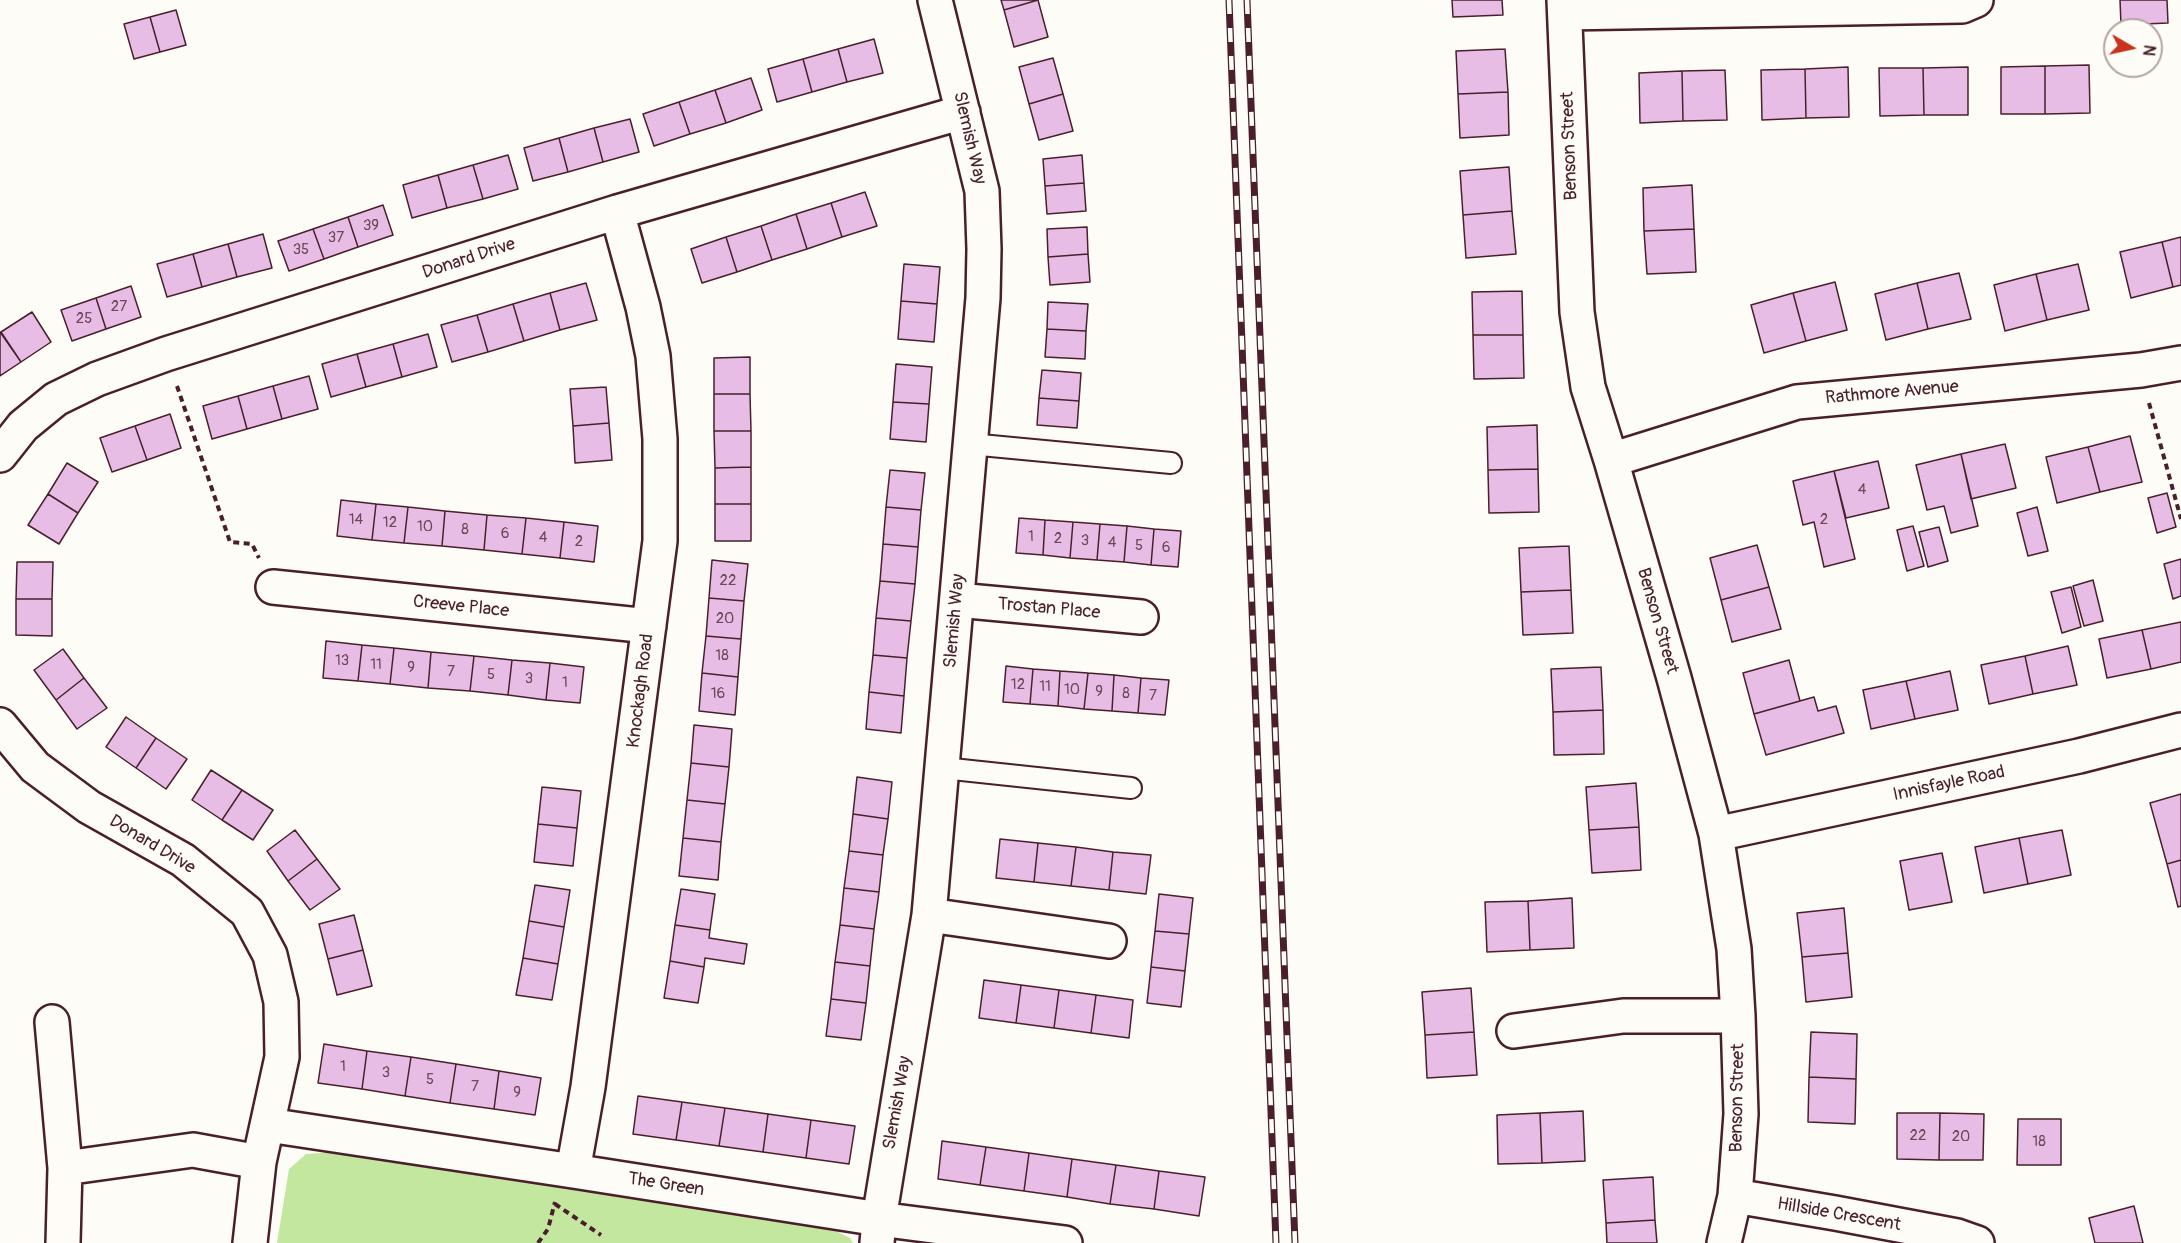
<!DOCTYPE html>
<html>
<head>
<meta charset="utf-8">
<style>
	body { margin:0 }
	#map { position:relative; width:2181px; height:1243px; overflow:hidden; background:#fdfcf7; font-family:Pangolin,sans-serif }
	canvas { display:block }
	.north { position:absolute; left:2103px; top:18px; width:60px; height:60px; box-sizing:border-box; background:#fdfcf7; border:2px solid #b5a4a5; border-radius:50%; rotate:99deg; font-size:16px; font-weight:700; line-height:24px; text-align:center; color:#4a1f2b }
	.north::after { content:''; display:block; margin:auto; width:21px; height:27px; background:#c8321e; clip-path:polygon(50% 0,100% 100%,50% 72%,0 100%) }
</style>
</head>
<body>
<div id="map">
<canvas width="2181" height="1243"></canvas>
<div class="north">N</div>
</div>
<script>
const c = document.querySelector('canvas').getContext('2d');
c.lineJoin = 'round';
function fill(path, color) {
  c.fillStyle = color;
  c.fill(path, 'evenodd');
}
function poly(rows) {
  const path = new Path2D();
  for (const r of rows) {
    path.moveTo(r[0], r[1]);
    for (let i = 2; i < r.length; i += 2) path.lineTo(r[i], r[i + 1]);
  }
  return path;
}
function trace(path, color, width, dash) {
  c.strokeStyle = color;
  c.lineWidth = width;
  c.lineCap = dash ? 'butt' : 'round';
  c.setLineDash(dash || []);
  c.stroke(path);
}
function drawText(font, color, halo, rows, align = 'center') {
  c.font = font + ' Pangolin,sans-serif';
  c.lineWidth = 4.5;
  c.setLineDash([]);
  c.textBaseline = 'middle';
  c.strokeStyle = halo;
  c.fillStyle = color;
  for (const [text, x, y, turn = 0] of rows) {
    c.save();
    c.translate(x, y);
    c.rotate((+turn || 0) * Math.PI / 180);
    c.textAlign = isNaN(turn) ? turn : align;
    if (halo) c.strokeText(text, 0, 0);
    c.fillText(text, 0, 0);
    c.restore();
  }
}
const green = poly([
	[334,1152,834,1230,850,1238,853,1243,277,1243,289,1169,306,1154]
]);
const building = poly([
	[1001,0,1038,0,1004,10,1001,0],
	[1038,0,1048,37,1014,47,1004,10,1038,0],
	[1452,0,1502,0,1503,15,1453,17,1452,0],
	[2120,0,2167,0,2168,23,2121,25,2120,0],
	[176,10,186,45,160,52,150,17,176,10],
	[150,17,160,52,134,59,124,24,150,17],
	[874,39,883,73,847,82,838,49,874,39],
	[838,49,847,82,812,92,803,59,838,49],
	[1505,49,1508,92,1458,94,1456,51,1505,49],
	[1053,58,1063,94,1029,104,1019,67,1053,58],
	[803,59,812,92,777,102,768,69,803,59],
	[2089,65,2090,113,2045,114,2045,66,2089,65],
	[2045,66,2045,114,2001,114,2001,67,2045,66],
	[1848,67,1849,117,1806,118,1805,69,1848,67],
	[1968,67,1968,115,1924,115,1923,68,1968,67],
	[1879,68,1923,68,1924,115,1880,116,1879,68],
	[1805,69,1806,118,1762,120,1761,70,1805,69],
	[1725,70,1727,120,1683,121,1682,71,1725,70],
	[1682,71,1683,121,1640,123,1639,73,1682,71],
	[751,78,762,110,726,123,715,90,751,78],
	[715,90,726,123,690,134,679,102,715,90],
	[1508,92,1509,135,1460,138,1458,94,1508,92],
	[1063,94,1073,131,1039,140,1029,104,1063,94],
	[679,102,690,134,654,146,643,114,679,102],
	[630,119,639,152,603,162,594,128,630,119],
	[594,128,603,162,568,172,559,138,594,128],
	[559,138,568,172,533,181,524,148,559,138],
	[508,155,518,189,483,199,473,165,508,155],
	[1082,155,1084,183,1045,186,1043,159,1082,155],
	[473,165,483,199,447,208,438,175,473,165],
	[1509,167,1512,211,1463,215,1460,171,1509,167],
	[438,175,447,208,412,218,403,185,438,175],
	[1084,183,1086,211,1047,214,1045,186,1084,183],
	[1692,185,1694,229,1644,231,1643,188,1692,185],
	[865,192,877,226,842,237,831,203,865,192],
	[831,203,842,237,807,249,796,214,831,203],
	[383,205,393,235,358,247,348,217,383,205],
	[1512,211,1516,254,1466,258,1463,215,1512,211],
	[796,214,807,249,772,260,761,226,796,214],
	[348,217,358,247,324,259,313,229,348,217],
	[761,226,772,260,737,272,726,237,761,226],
	[1087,227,1088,254,1048,257,1047,229,1087,227],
	[313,229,324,259,289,271,278,241,313,229],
	[1694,229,1696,272,1647,274,1644,231,1694,229],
	[263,234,272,268,237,277,228,244,263,234],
	[726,237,737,272,702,283,691,249,726,237],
	[2181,237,2181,285,2173,287,2162,242,2181,237],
	[2162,242,2173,287,2131,298,2120,252,2162,242],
	[228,244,237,277,202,287,193,254,228,244],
	[193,254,202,287,167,297,157,264,193,254],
	[1088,254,1090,282,1050,285,1048,257,1088,254],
	[904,264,940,267,937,304,901,301,904,264],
	[2078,264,2089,310,2047,320,2036,274,2078,264],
	[1959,273,1971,319,1928,329,1917,283,1959,273],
	[2036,274,2047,320,2005,331,1994,285,2036,274],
	[1835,282,1847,330,1806,341,1793,293,1835,282],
	[586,283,597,320,560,330,550,293,586,283],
	[1917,283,1928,329,1886,340,1875,294,1917,283],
	[131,286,141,317,106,329,96,298,131,286],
	[1522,291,1523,335,1473,335,1472,292,1522,291],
	[550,293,560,330,524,341,513,304,550,293],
	[1793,293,1806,341,1764,353,1751,305,1793,293],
	[96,298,106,329,72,341,61,310,96,298],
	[901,301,937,304,934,342,898,339,901,301],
	[1048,302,1088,304,1086,331,1047,329,1048,302],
	[513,304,524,341,488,352,477,315,513,304],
	[32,312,51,342,21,362,1,332,32,312],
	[477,315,488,352,452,362,441,325,477,315],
	[1047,329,1086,331,1085,359,1045,357,1047,329],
	[0,332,21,362,0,376,0,332],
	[428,334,437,367,402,377,393,344,428,334],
	[1473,335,1523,335,1524,378,1474,379,1473,335],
	[393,344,402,377,366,387,357,354,393,344],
	[357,354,366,387,331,397,322,364,357,354],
	[750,357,750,394,714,394,714,358,750,357],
	[896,364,932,367,929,404,893,402,896,364],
	[1042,370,1081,373,1079,401,1039,398,1042,370],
	[309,376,318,409,282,419,273,386,309,376],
	[273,386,282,419,247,429,238,396,273,386],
	[606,387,609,423,573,426,570,389,606,387],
	[714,394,750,394,751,431,714,431,714,394],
	[238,396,247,429,212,439,203,406,238,396],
	[1039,398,1079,401,1077,428,1037,425,1039,398],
	[893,402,929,404,926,442,890,439,893,402],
	[170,414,181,448,147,460,135,426,170,414],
	[609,423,612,460,575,463,573,426,609,423],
	[1537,425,1538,469,1488,470,1487,427,1537,425],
	[135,426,147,460,112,472,100,438,135,426],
	[714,431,751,431,751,467,715,468,714,431],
	[2130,436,2142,482,2100,492,2088,447,2130,436],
	[2005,444,2016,488,1971,499,1961,454,2005,444],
	[2088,447,2100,492,2057,503,2046,457,2088,447],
	[1961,454,1978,526,1951,533,1944,506,1927,510,1916,465,1961,454],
	[1878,461,1889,508,1846,518,1834,471,1878,461],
	[67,463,98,482,78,513,48,494,67,463],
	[751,467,751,504,715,504,715,468,751,467],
	[1538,469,1539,512,1489,513,1488,470,1538,469],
	[890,470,925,473,921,510,886,507,890,470],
	[1834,471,1855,559,1824,567,1814,522,1803,525,1793,481,1834,471],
	[2167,493,2176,527,2157,533,2148,498,2167,493],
	[48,494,78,513,59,544,28,525,48,494],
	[341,500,376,504,372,540,337,536,341,500],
	[376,504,408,507,404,543,372,540,376,504],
	[715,504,751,504,751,541,715,541,715,504],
	[408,507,445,511,442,546,404,543,408,507],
	[886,507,921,510,918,547,883,544,886,507],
	[2037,507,2048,551,2028,556,2017,513,2037,507],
	[445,511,487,515,484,550,442,546,445,511],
	[487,515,526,518,522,554,484,550,487,515],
	[526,518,564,522,560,558,522,554,526,518],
	[1019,518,1045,520,1043,555,1016,553,1019,518],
	[1045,520,1073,522,1070,558,1043,555,1045,520],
	[564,522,598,526,594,562,560,558,564,522],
	[1073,522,1100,524,1097,560,1070,558,1073,522],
	[1100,524,1127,526,1124,562,1097,560,1100,524],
	[1127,526,1154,529,1151,565,1124,562,1127,526],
	[1913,526,1924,566,1907,571,1897,530,1913,526],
	[1939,527,1948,561,1928,567,1919,532,1939,527],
	[1154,529,1181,531,1178,567,1151,565,1154,529],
	[883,544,918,547,915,584,880,581,883,544],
	[1757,545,1769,587,1721,600,1710,558,1757,545],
	[1569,546,1571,590,1521,592,1519,548,1569,546],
	[2181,559,2181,596,2173,599,2164,564,2181,559],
	[712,560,748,564,744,601,709,598,712,560],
	[17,562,53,562,52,599,16,599,17,562],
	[2093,580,2103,621,2084,626,2073,586,2093,580],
	[880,581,915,584,911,621,876,618,880,581],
	[1769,587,1781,629,1732,642,1721,600,1769,587],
	[2071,587,2081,627,2062,633,2051,592,2071,587],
	[1571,590,1573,633,1523,635,1521,592,1571,590],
	[709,598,744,601,741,639,706,636,709,598],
	[16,599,52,599,52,636,16,635,16,599],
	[876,618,911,621,907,658,873,655,876,618],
	[2181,622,2181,662,2151,669,2142,630,2181,622],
	[2142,630,2151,669,2107,678,2099,639,2142,630],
	[706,636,741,639,738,677,702,673,706,636],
	[326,641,362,645,358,681,323,678,326,641],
	[362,645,394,648,390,684,358,681,362,645],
	[2068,646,2077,685,2033,694,2025,656,2068,646],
	[394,648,431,652,428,688,390,684,394,648],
	[63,649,84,678,56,700,34,670,63,649],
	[431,652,474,656,470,691,428,688,431,652],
	[873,655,907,658,904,696,869,692,873,655],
	[474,656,512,660,508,695,470,691,474,656],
	[2025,656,2033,694,1989,704,1981,665,2025,656],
	[512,660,550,663,546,700,508,695,512,660],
	[1789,660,1800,701,1754,714,1743,673,1789,660],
	[550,663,584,667,580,703,546,700,550,663],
	[1006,666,1033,669,1030,704,1003,702,1006,666],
	[1601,667,1603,710,1553,712,1551,669,1601,667],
	[1033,669,1060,671,1058,706,1030,704,1033,669],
	[1060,671,1088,673,1084,709,1058,706,1060,671],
	[1950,671,1958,710,1915,719,1906,681,1950,671],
	[702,673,738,677,735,715,699,711,702,673],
	[1088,673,1114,675,1112,711,1084,709,1088,673],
	[1114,675,1141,678,1138,713,1112,711,1114,675],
	[84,678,107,708,77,729,56,700,84,678],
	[1141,678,1169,680,1165,715,1138,713,1141,678],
	[1906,681,1915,719,1871,729,1863,690,1906,681],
	[869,692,904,696,901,733,866,729,869,692],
	[1814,697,1818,711,1836,706,1844,733,1766,755,1754,714,1814,697],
	[1603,710,1604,754,1554,755,1553,712,1603,710],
	[126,717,156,738,136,768,106,747,126,717],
	[694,725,732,729,729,767,691,763,694,725],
	[156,738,187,759,166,789,136,768,156,738],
	[691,763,729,767,725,804,687,800,691,763],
	[211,770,242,790,222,820,192,800,211,770],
	[857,777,892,782,888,819,853,814,857,777],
	[1636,783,1639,827,1589,830,1586,787,1636,783],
	[542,787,581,791,577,828,538,824,542,787],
	[242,790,273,810,253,840,222,820,242,790],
	[2181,794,2181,860,2167,864,2150,803,2181,794],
	[687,800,725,804,721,842,683,838,687,800],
	[853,814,888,819,883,855,849,851,853,814],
	[538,824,577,828,573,866,534,862,538,824],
	[1639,827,1641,870,1592,873,1589,830,1639,827],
	[295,830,317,859,288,881,267,851,295,830],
	[2062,830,2071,875,2028,884,2019,838,2062,830],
	[683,838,721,842,718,880,679,876,683,838],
	[2019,838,2028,884,1984,893,1975,847,2019,838],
	[1000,839,1038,843,1034,882,996,878,1000,839],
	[1038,843,1076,847,1071,886,1034,882,1038,843],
	[1076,847,1113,852,1109,890,1071,886,1076,847],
	[849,851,883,855,879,892,844,888,849,851],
	[1113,852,1151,855,1146,894,1109,890,1113,852],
	[1942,853,1952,902,1909,910,1900,861,1942,853],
	[317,859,340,889,310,910,288,881,317,859],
	[2181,860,2181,906,2178,907,2167,864,2181,860],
	[535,885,570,890,564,927,529,921,535,885],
	[844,888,879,892,874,929,840,925,844,888],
	[681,889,715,894,710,930,675,925,681,889],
	[1159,894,1193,898,1189,934,1155,931,1159,894],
	[1572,898,1574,948,1530,950,1528,901,1572,898],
	[1528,901,1530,950,1487,952,1485,902,1528,901],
	[1844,908,1848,953,1802,957,1797,913,1844,908],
	[354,915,363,950,328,959,319,924,354,915],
	[529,921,564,927,558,964,523,958,529,921],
	[675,925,710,930,709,938,747,944,744,964,705,958,704,967,670,961,675,925],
	[840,925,874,929,870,966,835,962,840,925],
	[1155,931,1189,934,1185,971,1151,967,1155,931],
	[363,950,372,986,337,995,328,959,363,950],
	[1848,953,1852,997,1806,1002,1802,957,1848,953],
	[523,958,558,964,552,1000,516,995,523,958],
	[670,961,704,967,698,1003,664,998,670,961],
	[835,962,870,966,866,1003,831,999,835,962],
	[1151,967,1185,971,1181,1007,1147,1003,1151,967],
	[984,980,1021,985,1016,1023,979,1018,984,980],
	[1021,985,1059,990,1054,1028,1016,1023,1021,985],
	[1471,988,1474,1032,1425,1035,1422,992,1471,988],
	[1059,990,1096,995,1091,1033,1054,1028,1059,990],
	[1096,995,1133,1000,1129,1038,1091,1033,1096,995],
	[831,999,866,1003,861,1040,826,1036,831,999],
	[1474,1032,1477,1075,1427,1078,1425,1035,1474,1032],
	[1811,1032,1857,1034,1856,1079,1809,1077,1811,1032],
	[324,1044,367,1051,362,1089,318,1083,324,1044],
	[367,1051,411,1057,405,1096,362,1089,367,1051],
	[411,1057,456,1064,450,1103,405,1096,411,1057],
	[456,1064,499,1071,494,1109,450,1103,456,1064],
	[499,1071,541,1078,535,1115,494,1109,499,1071],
	[1809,1077,1856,1079,1855,1124,1808,1122,1809,1077],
	[638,1096,682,1102,676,1140,633,1134,638,1096],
	[682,1102,725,1108,719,1146,676,1140,682,1102],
	[725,1108,768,1114,763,1152,719,1146,725,1108],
	[1583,1111,1585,1161,1542,1163,1540,1113,1583,1111],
	[1540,1113,1542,1163,1498,1164,1497,1115,1540,1113],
	[1897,1113,1940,1113,1939,1160,1897,1159,1897,1113],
	[1940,1113,1984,1114,1983,1160,1939,1160,1940,1113],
	[768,1114,811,1120,806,1158,763,1152,768,1114],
	[2018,1119,2061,1119,2061,1165,2017,1165,2018,1119],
	[811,1120,855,1126,849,1164,806,1158,811,1120],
	[942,1141,986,1147,980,1185,938,1179,942,1141],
	[986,1147,1029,1153,1024,1191,980,1185,986,1147],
	[1029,1153,1072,1159,1067,1197,1024,1191,1029,1153],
	[1072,1159,1116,1165,1110,1204,1067,1197,1072,1159],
	[1116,1165,1159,1171,1154,1209,1110,1204,1116,1165],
	[1159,1171,1205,1177,1199,1216,1154,1209,1159,1171],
	[1653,1177,1655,1220,1606,1223,1603,1180,1653,1177],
	[2134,1206,2143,1243,2095,1243,2089,1218,2134,1206],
	[1655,1220,1657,1243,1607,1243,1606,1223,1655,1220]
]);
const path = poly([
	[177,386,230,542,252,544,259,558],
	[2149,403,2181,519],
	[555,1204,601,1235],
	[538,1243,548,1229,555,1202]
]);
const service = poly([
	[970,444,1171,463],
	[943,768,1131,788]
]);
const minor = poly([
	[1564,0,1577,312,1588,387,1611,460,1674,678,1716,834,1734,949,1738,1016,1741,1114,1735,1196,1724,1243],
	[1565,13,1962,6,1976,0],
	[0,455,23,426,56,399,97,379,166,354,617,212,963,112],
	[1611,460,1797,402,2141,370,2181,363],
	[273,587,649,626],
	[957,600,1141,617],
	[0,725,35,767,89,807,183,860,247,912,270,955,281,1002,282,1057,259,1162,250,1243],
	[1716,834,2079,756,2181,730],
	[929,915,1109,941],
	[52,1022,65,1168,63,1243],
	[1514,1031,1623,1016,1738,1016],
	[268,1125,573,1171,879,1219,1065,1243],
	[65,1168,193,1150,259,1162],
	[573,1171,588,1087,660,541,660,439,653,356,643,307,617,212],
	[1735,1196,1835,1213,1957,1236,1977,1243],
	[877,1243,879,1219,929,915,983,298,984,249,982,191,935,0]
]);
const rail = poly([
	[1229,0,1276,1243],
	[1247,0,1295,1243]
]);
const numberNames = [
	["39",371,226],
	["37",336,238],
	["35",301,250],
	["27",119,307],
	["25",84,319],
	["4",1862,490],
	["14",356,520],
	["2",1824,520],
	["12",390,523],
	["10",425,527],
	["8",465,530],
	["6",505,534],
	["1",1031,537],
	["4",543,538],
	["2",1058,539],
	["3",1085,541],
	["2",579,542],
	["4",1112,543],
	["5",1139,546],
	["6",1166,548],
	["22",728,581],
	["20",725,619],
	["18",722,656],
	["13",342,661],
	["11",376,665],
	["9",411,668],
	["7",451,672],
	["5",491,675],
	["3",529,679],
	["1",565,683],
	["12",1018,685],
	["11",1045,687],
	["10",1072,690],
	["9",1099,692],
	["16",718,694],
	["8",1126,694],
	["7",1153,696],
	["1",343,1067],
	["3",386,1073],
	["5",430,1080],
	["7",475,1087],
	["9",517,1093],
	["22",1918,1136],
	["20",1961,1137],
	["18",2039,1142]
];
const streetNames = [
	["Slemish Way",969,138,77],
	["Benson Street",1570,146,-92],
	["Donard Drive",469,259,-18],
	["Rathmore Avenue",1892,393,-5],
	["Creeve Place",461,607,6],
	["Trostan Place",1049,609,5],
	["Slemish Way",955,621,-85],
	["Benson Street",1657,621,74],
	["Knockagh Road",641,691,-83],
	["Innisfayle Road",1949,784,-12],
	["Donard Drive",152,845,31],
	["Benson Street",1738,1098,-89],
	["Slemish Way",898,1103,-80],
	["The Green",666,1185,9],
	["Hillside Crescent",1839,1215,10]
];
fill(green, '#c4e7a0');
fill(building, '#e7bde5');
trace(building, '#4a1f2b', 1.5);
trace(service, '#4a1f2b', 24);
trace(minor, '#4a1f2b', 38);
trace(path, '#4a1f2b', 4, [6, 4.5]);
trace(service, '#fdfcf7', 20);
trace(minor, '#fdfcf7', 33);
trace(rail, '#4a1f2b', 7);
trace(rail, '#fdfcf7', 4.5, [14]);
drawText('15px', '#71465a', null, numberNames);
drawText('18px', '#4a1f2b', '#fdfcf7', streetNames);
</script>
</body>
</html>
